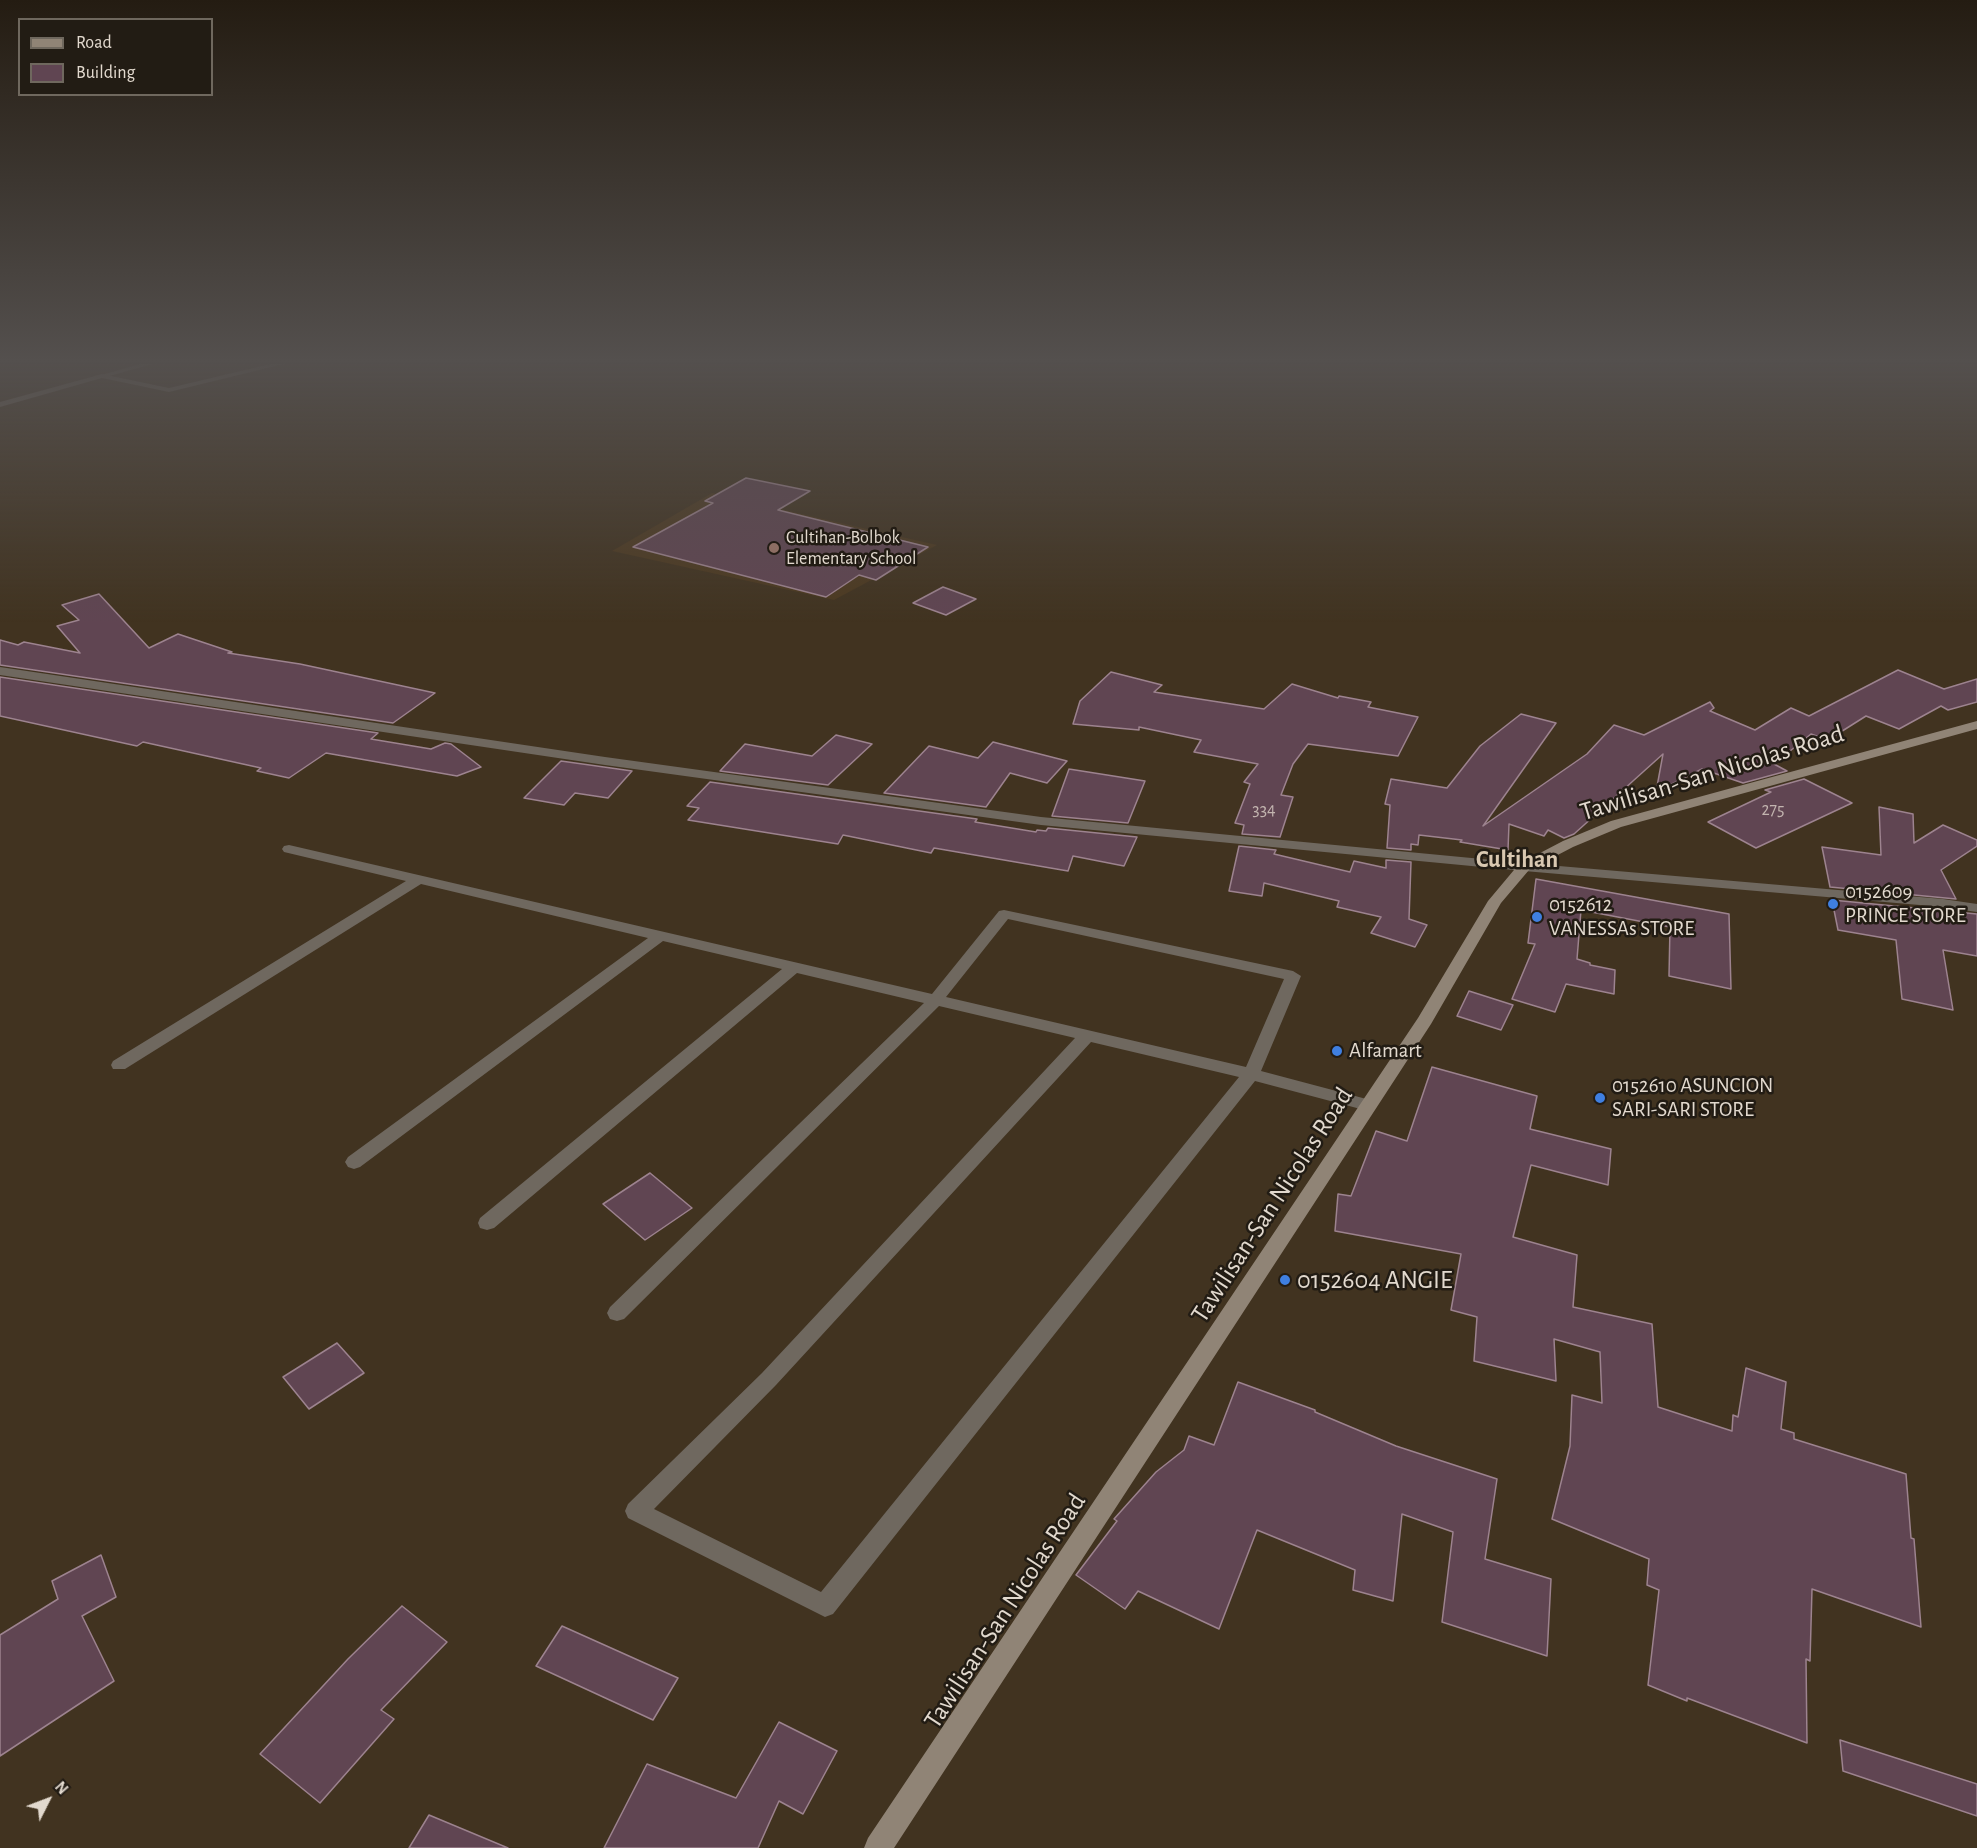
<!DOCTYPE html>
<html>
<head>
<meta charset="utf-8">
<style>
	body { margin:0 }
	#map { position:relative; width:1977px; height:1848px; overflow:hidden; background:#413320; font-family:"Alegreya Sans",sans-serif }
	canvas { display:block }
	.legend { position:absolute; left:18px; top:18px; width:195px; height:78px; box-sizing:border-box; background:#221c14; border:2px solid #6f685e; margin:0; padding:8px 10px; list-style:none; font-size:18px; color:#e2d9ce }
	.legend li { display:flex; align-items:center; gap:12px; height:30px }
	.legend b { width:30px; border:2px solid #6f685e }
	.north { position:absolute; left:18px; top:1770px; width:60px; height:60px; -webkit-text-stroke:4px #221c14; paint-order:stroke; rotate:48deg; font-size:16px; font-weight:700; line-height:24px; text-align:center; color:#e2d9ce }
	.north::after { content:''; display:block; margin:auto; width:21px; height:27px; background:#e2d9ce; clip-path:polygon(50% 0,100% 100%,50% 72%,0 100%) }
</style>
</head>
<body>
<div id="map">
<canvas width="1977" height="1848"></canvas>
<ul class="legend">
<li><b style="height:8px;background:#908476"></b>Road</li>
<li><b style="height:16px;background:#604552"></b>Building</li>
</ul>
<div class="north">N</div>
</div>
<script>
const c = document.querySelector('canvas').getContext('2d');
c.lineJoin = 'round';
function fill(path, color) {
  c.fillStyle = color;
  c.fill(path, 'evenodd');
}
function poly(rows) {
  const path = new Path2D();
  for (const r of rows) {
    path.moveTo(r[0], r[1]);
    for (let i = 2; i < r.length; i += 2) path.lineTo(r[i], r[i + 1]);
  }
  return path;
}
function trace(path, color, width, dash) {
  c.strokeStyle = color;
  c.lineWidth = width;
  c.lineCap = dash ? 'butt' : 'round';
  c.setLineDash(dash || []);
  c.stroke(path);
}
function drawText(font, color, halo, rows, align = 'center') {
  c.font = font + ' "Alegreya Sans",sans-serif';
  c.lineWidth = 5;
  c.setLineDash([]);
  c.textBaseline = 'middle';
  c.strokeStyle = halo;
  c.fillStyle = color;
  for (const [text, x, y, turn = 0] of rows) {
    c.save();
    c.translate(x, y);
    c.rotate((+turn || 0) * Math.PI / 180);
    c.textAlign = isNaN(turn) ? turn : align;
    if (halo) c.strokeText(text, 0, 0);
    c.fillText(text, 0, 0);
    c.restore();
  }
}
const built = poly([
	[712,493,749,502,937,545,834,600,612,551]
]);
const building = poly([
	[746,478,810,491,778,510,928,547,876,580,859,575,826,597,633,547,713,503,705,501,746,478],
	[943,587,976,599,946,615,913,603,943,587],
	[99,594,149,648,178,634,232,652,228,653,300,664,435,693,393,723,0,665,0,640,18,645,24,642,80,653,57,626,79,620,62,605,99,594],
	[1898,670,1944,689,1977,679,1977,702,1948,710,1941,706,1899,729,1866,716,1828,740,1811,734,1774,764,1787,771,1743,783,1702,769,1656,792,1663,754,1574,834,1564,838,1548,830,1544,836,1509,824,1508,850,1460,842,1462,840,1419,835,1418,845,1411,844,1411,850,1387,848,1390,805,1385,804,1391,779,1447,788,1480,746,1521,714,1556,723,1483,826,1587,754,1614,725,1644,735,1710,702,1714,708,1710,711,1755,730,1791,708,1809,716,1898,670],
	[1111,672,1162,685,1154,692,1264,709,1292,684,1338,698,1339,696,1371,702,1368,707,1418,717,1398,756,1308,744,1293,764,1281,795,1293,797,1280,837,1242,834,1244,825,1235,823,1250,784,1244,782,1258,764,1194,752,1201,740,1139,727,1139,730,1073,724,1080,701,1111,672],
	[0,677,378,733,371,739,431,749,445,743,451,744,481,767,457,776,326,753,289,778,257,771,261,768,143,742,137,746,0,716,0,677],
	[836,735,872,744,828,785,720,771,745,744,812,756,836,735],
	[993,742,1067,761,1047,783,1010,773,986,807,884,793,929,746,978,758,993,742],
	[561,761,611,768,632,771,608,798,575,793,564,805,524,798,561,761],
	[1069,769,1145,781,1128,823,1052,816,1069,769],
	[1804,779,1852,803,1756,848,1708,822,1771,792,1765,790,1804,779],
	[710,782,977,819,975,822,1036,832,1037,830,1046,831,1048,828,1137,837,1124,866,1073,856,1068,871,934,848,931,853,843,835,838,844,688,820,699,808,687,806,710,782],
	[1879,807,1913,814,1914,843,1943,825,1977,840,1977,846,1941,870,1956,899,1830,887,1822,847,1881,855,1879,807],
	[1239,846,1276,850,1274,854,1350,872,1354,861,1386,868,1386,860,1411,862,1409,919,1427,925,1415,947,1371,933,1381,917,1337,907,1339,901,1264,883,1262,896,1229,891,1239,846],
	[1536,879,1729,914,1731,989,1669,976,1670,927,1581,910,1577,959,1590,963,1590,965,1615,970,1614,994,1566,984,1555,1012,1512,999,1535,944,1528,943,1536,879],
	[1832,900,1977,914,1977,956,1943,950,1953,1010,1902,999,1896,940,1838,930,1832,900],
	[1469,991,1513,1005,1501,1030,1457,1016,1469,991],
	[1432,1067,1537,1096,1530,1129,1611,1149,1608,1185,1531,1165,1513,1237,1577,1255,1573,1307,1652,1324,1658,1407,1732,1431,1733,1415,1738,1417,1746,1368,1786,1382,1781,1429,1794,1433,1794,1439,1906,1474,1911,1538,1914,1539,1921,1627,1812,1589,1810,1661,1806,1659,1807,1743,1687,1698,1687,1701,1648,1685,1659,1590,1647,1585,1649,1559,1552,1519,1570,1446,1572,1395,1602,1403,1600,1352,1554,1339,1556,1381,1474,1361,1477,1317,1451,1310,1461,1254,1335,1231,1338,1194,1351,1196,1376,1131,1407,1141,1432,1067],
	[650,1173,692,1208,645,1240,603,1204,650,1173],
	[337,1343,364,1373,309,1409,283,1377,337,1343],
	[1238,1382,1315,1410,1315,1412,1396,1446,1497,1479,1485,1559,1551,1579,1547,1656,1442,1622,1453,1532,1402,1514,1393,1601,1353,1590,1355,1570,1257,1530,1219,1629,1138,1591,1125,1609,1076,1575,1117,1521,1114,1519,1156,1472,1184,1450,1189,1436,1214,1445,1238,1382],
	[101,1555,116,1597,82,1616,114,1681,0,1756,0,1635,58,1599,52,1581,101,1555],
	[402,1606,447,1642,381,1710,394,1719,320,1803,260,1754,348,1659,402,1606],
	[562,1626,678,1678,653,1720,536,1666,562,1626],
	[779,1722,837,1751,803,1814,779,1801,758,1848,604,1848,647,1764,736,1798,779,1722],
	[1840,1740,1977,1784,1977,1816,1843,1771,1840,1740],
	[429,1815,508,1848,409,1848,429,1815]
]);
const minor = poly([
	[140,364,153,364,102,378,98,376,140,364],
	[289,845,932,994,999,911,1004,910,1293,971,1301,976,1261,1071,1374,1101,1377,1105,1374,1109,1368,1111,1255,1081,833,1614,825,1617,628,1518,625,1511,628,1504,762,1373,1075,1038,939,1006,624,1319,617,1321,610,1319,607,1313,610,1307,924,1003,797,973,494,1228,487,1230,480,1228,478,1223,480,1218,782,969,663,941,360,1167,354,1169,348,1167,345,1162,348,1157,648,938,421,884,125,1069,113,1069,111,1065,113,1061,406,881,284,852,282,849,284,846,289,845],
	[1008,919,1284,979,1246,1067,946,997,1008,919],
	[1091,1042,1239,1077,821,1592,654,1509,776,1385,1091,1042]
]);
const tertiary = poly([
	[270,364,284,364,169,392,102,378,0,407,0,402,102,374,169,388,270,364],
	[0,667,605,757,1041,817,1524,863,1943,899,1977,904,1977,912,1943,907,1524,871,1041,825,605,765,0,675,0,667]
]);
const secondary = poly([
	[1977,721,1977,729,1621,827,1573,847,1529,870,1501,903,1431,1024,894,1848,864,1848,868,1838,1418,1018,1488,901,1519,864,1563,841,1611,821,1977,721]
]);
const markers = [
	[774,548,6,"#8d6e63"],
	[1833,904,6,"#3f7fe0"],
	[1537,917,6,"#3f7fe0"],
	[1337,1051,6,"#3f7fe0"],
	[1600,1098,6,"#3f7fe0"],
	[1285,1280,6,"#3f7fe0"]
];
const farPoinames = [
	["Cultihan-Bolbok",786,538],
	["Elementary School",786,559]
];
const numberNames = [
	["334",1264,810],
	["275",1773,810]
];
const poiNames = [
	["0152609",1845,892],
	["PRINCE STORE",1845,916],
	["0152612",1549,905],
	["VANESSAs STORE",1549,929],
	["Alfamart",1349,1051],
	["0152610 ASUNCION",1612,1086],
	["SARI-SARI STORE",1612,1110]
];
const quarterNames = [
	["Cultihan",1517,860]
];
const nearStreetnames = [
	["Tawilisan-San Nicolas Road",1712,773,-17],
	["Tawilisan-San Nicolas Road",1272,1205,-57],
	["Tawilisan-San Nicolas Road",1005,1611,-57]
];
const nearPoinames = [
	["0152604 ANGIE",1297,1280]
];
fill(built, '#4c3920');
fill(building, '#604552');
trace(building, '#9d838f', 1.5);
fill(minor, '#6f685f');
fill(tertiary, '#6f685f');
fill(secondary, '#908476');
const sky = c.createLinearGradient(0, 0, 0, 623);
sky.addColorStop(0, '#241c12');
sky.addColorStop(0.58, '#54504e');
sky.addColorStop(1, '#54504e00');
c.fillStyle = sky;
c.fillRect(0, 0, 1977, 623);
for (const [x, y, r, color] of markers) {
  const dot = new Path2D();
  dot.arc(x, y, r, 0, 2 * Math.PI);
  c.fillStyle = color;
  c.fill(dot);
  trace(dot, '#221c14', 2);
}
drawText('18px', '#e2d9ce', '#221c14', farPoinames, 'left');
drawText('18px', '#c2b4af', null, numberNames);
drawText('21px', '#e2d9ce', '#221c14', poiNames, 'left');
drawText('bold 24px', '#d9c8b1', '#221c14', quarterNames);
drawText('26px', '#e2d9ce', '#221c14', nearStreetnames);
drawText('26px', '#e2d9ce', '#221c14', nearPoinames, 'left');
</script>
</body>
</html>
